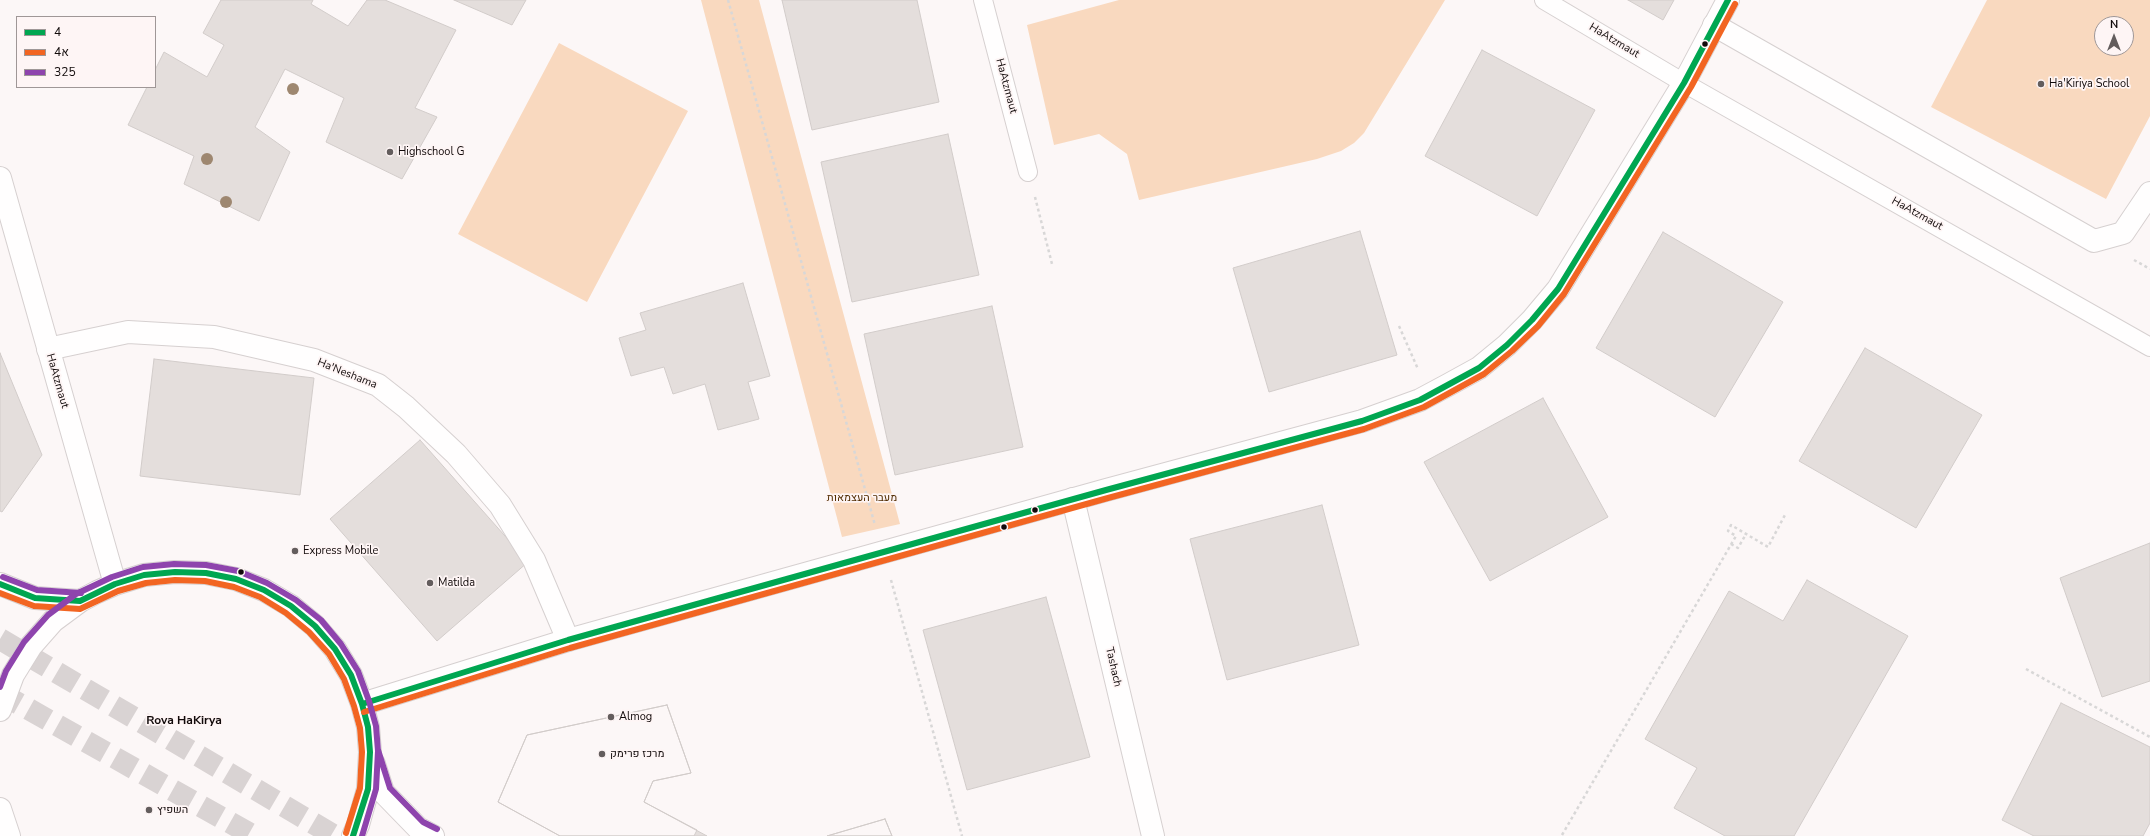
<!DOCTYPE html>
<html>
<head>
<meta charset="utf-8">
<style>
	body { margin:0 }
	#map { position:relative; width:2150px; height:836px; overflow:hidden; background:#fcf7f7; font-family:"Nunito Sans",Heebo,sans-serif }
	canvas { display:block }
	.legend { position:absolute; left:16px; top:16px; width:140px; height:72px; box-sizing:border-box; background:#fef5f5; border:1px solid #9f9797; margin:0; padding:5px 7px; list-style:none; font-size:12px; color:#110a0a }
	.legend li { display:flex; align-items:center; gap:8px; height:20px }
	.legend b { width:20px; border:1px solid #9f9797 }
	.north { position:absolute; left:2094px; top:16px; width:40px; height:40px; box-sizing:border-box; background:#fef5f5; border:1px solid #9f9797; border-radius:50%; rotate:0deg; font-size:11px; font-weight:700; line-height:16px; text-align:center; color:#110a0a }
	.north::after { content:''; display:block; margin:auto; width:14px; height:18px; background:#635d5d; clip-path:polygon(50% 0,100% 100%,50% 72%,0 100%) }
</style>
</head>
<body>
<div id="map">
<canvas width="2150" height="836"></canvas>
<ul class="legend">
<li><b style="height:5px;background:#00a651"></b>4</li>
<li><b style="height:5px;background:#f26522"></b>4א</li>
<li><b style="height:5px;background:#8e44ad"></b>325</li>
</ul>
<div class="north">N</div>
</div>
<script>
const c = document.querySelector('canvas').getContext('2d');
c.lineJoin = 'round';
function fill(path, color) {
  c.fillStyle = color;
  c.fill(path, 'evenodd');
}
function poly(rows) {
  const path = new Path2D();
  for (const r of rows) {
    path.moveTo(r[0], r[1]);
    for (let i = 2; i < r.length; i += 2) path.lineTo(r[i], r[i + 1]);
  }
  return path;
}
function trace(path, color, width, dash) {
  c.strokeStyle = color;
  c.lineWidth = width;
  c.lineCap = dash ? 'butt' : 'round';
  c.setLineDash(dash || []);
  c.stroke(path);
}
function drawText(font, color, halo, rows, align = 'center') {
  c.font = font + ' "Nunito Sans",Heebo,sans-serif';
  c.lineWidth = 3.5;
  c.setLineDash([]);
  c.textBaseline = 'middle';
  c.strokeStyle = halo;
  c.fillStyle = color;
  for (const [text, x, y, turn = 0] of rows) {
    c.save();
    c.translate(x, y);
    c.rotate((+turn || 0) * Math.PI / 180);
    c.textAlign = isNaN(turn) ? turn : align;
    if (halo) c.strokeText(text, 0, 0);
    c.fillText(text, 0, 0);
    c.restore();
  }
}
const green = poly([
	[701,0,759,0,900,524,842,537],
	[1119,0,1445,0,1364,133,1354,143,1341,151,1317,159,1139,200,1127,154,1099,134,1054,145,1027,25],
	[1987,0,2150,0,2150,116,2106,199,1931,107],
	[2102,24,2126,24,2126,48,2102,48],
	[559,43,688,111,587,302,458,234]
]);
const building = poly([
	[221,0,313,0,311,4,348,26,367,0,385,0,456,30,415,108,437,117,402,179,326,142,344,98,285,69,255,127,290,152,259,221,184,184,194,156,128,125,147,87,155,87,155,70,164,52,207,77,224,45,203,33,221,0],
	[454,0,526,0,512,25,454,0],
	[782,0,917,0,939,102,812,130,782,0],
	[1628,0,1674,0,1663,20,1628,0],
	[1482,50,1595,110,1537,216,1425,156,1482,50],
	[948,134,979,275,852,302,821,162,948,134],
	[1360,231,1397,355,1269,392,1233,268,1360,231],
	[1663,232,1783,302,1715,417,1596,348,1663,232],
	[743,283,770,376,748,382,759,419,718,430,705,384,673,394,664,367,631,376,619,338,646,330,640,313,743,283],
	[992,306,1023,447,895,475,864,334,992,306],
	[1865,348,1982,415,1916,528,1799,461,1865,348],
	[0,353,42,455,2,512,0,511,0,353],
	[154,359,314,378,300,495,140,476,154,359],
	[1543,398,1608,517,1490,581,1424,462,1543,398],
	[420,440,528,562,437,641,330,519,420,440],
	[1322,505,1359,645,1227,680,1190,539,1322,505],
	[2150,543,2150,681,2102,697,2060,578,2150,543],
	[1807,580,1908,636,1794,836,1725,836,1674,808,1697,768,1645,739,1729,591,1783,621,1807,580],
	[1046,597,1090,757,967,790,923,630,1046,597],
	[2061,703,2150,747,2150,823,2143,836,2034,836,2002,820,2061,703],
	[667,705,691,773,653,781,644,802,697,830,694,836,560,836,498,802,527,735,667,705],
	[667,705,691,773,653,781,644,802,707,836,560,836,498,802,527,735,667,705],
	[885,819,892,836,827,836,885,819],
	[885,819,892,836,827,836,885,819]
]);
const secondaryTunnel = poly([
	[0,639,335,836],
	[0,693,254,836]
]);
const path = poly([
	[728,0,875,525],
	[1035,197,1052,264],
	[2134,260,2150,269],
	[1399,326,1418,369],
	[1731,544,1738,548,1746,534],
	[891,580,962,836],
	[2026,669,2150,737],
	[1562,835,1736,536,1728,531,1731,525,1768,547,1786,513]
]);
const lane = poly([
	[983,0,1028,172],
	[1544,0,1684,83,2150,347]
]);
const street = poly([
	[1714,25,2094,241,2123,233,2150,193],
	[48,349,128,332,214,337,314,360,378,385,406,407,456,454,500,505,534,560,568,640],
	[1073,499,1153,836]
]);
const secondary = poly([
	[0,178,115,584],
	[0,584,35,598,80,601],
	[362,704,568,640,1106,490,1362,421,1420,400,1448,385,1479,368,1507,345,1532,320,1558,289,1684,83,1728,0],
	[0,710,13,675,31,646,53,621,80,601,97,592,115,584,144,575,175,572,206,573,236,579,264,590,291,606,315,626,335,649,351,675,362,704,368,727,370,752,368,789,358,825,353,836],
	[374,764,383,792,418,828,433,836],
	[0,809,9,836]
]);
const bus1 = poly([
	[0,584,35,598,80,601,115,584,144,575,175,572,206,573,236,579,264,590,291,606,315,626,335,649,351,675,362,704,368,727,370,752,368,789,353,836],
	[362,704,568,640,1106,490,1362,421,1420,400,1479,368,1507,345,1532,320,1558,289,1684,83,1728,0]
]);
const bus2 = poly([
	[0,593,34,606,80,609,118,591,146,583,175,580,205,581,234,587,260,597,286,613,309,632,329,654,344,679,354,706,360,728,362,752,360,788,346,833],
	[364,712,570,648,1108,498,1364,429,1424,407,1484,374,1512,351,1538,326,1564,294,1691,87,1735,4]
]);
const bus3 = poly([
	[3,577,37,590,81,593],
	[0,687,6,671,24,642,48,615,76,594,112,577,143,567,174,564,206,565,238,571,267,583,296,600,321,620,341,644,358,671,369,701,376,726,378,751,376,789,362,836],
	[378,750,390,788,423,822,437,829]
]);
const trees = [
	[293,89],
	[207,159],
	[226,202]
];
const markers = [
	[1705,44,3.5,"#110a0a"],
	[2041,84,4,"#635d5d"],
	[390,152,4,"#635d5d"],
	[1035,510,3.5,"#110a0a"],
	[1004,527,3.5,"#110a0a"],
	[295,551,4,"#635d5d"],
	[241,572,3.5,"#110a0a"],
	[430,583,4,"#635d5d"],
	[611,717,4,"#635d5d"],
	[602,754,4,"#635d5d"],
	[149,810,4,"#635d5d"]
];
const streetNames = [
	["HaAtzmaut",1614,41,31],
	["HaAtzmaut",1006,86,75],
	["HaAtzmaut",1917,214,29],
	["Ha'Neshama",347,374,22],
	["HaAtzmaut",57,381,74],
	["Tashach",1113,667,77]
];
const poiNames = [
	["Ha'Kiriya School",2049,84],
	["Highschool G",398,152],
	["Express Mobile",303,551],
	["Matilda",438,583],
	["Almog",619,717],
	["מרכז פרימק",610,754],
	["השפיץ",157,810]
];
const parkNames = [
	["מעבר העצמאות",862,498]
];
const neighbourhoodNames = [
	["Rova HaKirya",184,721]
];
fill(green, '#f9d9bf');
fill(building, '#e4dedc');
trace(building, '#d2ccca', 1);
trace(secondaryTunnel, '#d9d3d3', 22, [22, 11]);
trace(lane, '#d6d0d0', 20);
trace(street, '#d6d0d0', 24);
trace(secondary, '#d6d0d0', 24);
trace(path, '#d8d7d7', 2.5, [3, 3]);
trace(lane, '#fffefe', 18);
trace(street, '#fffefe', 22);
trace(secondary, '#fffefe', 22);
trace(bus1, '#00a651', 6);
trace(bus2, '#f26522', 6);
trace(bus3, '#8e44ad', 6);
c.fillStyle = '#9e8770';
for (const [x, y] of trees) {
  c.beginPath();
  c.arc(x, y, 6, 0, 2 * Math.PI);
  c.fill();
}
for (const [x, y, r, color] of markers) {
  const dot = new Path2D();
  dot.arc(x, y, r, 0, 2 * Math.PI);
  c.fillStyle = color;
  c.fill(dot);
  trace(dot, '#fef5f5', 1.5);
}
drawText('11px', '#110a0a', '#fef5f5', streetNames);
drawText('11px', '#110a0a', '#fef5f5', poiNames, 'left');
drawText('11px', '#512c01', '#fef5f5', parkNames);
drawText('bold 12px', '#110a0a', '#fef5f5', neighbourhoodNames);
</script>
</body>
</html>
